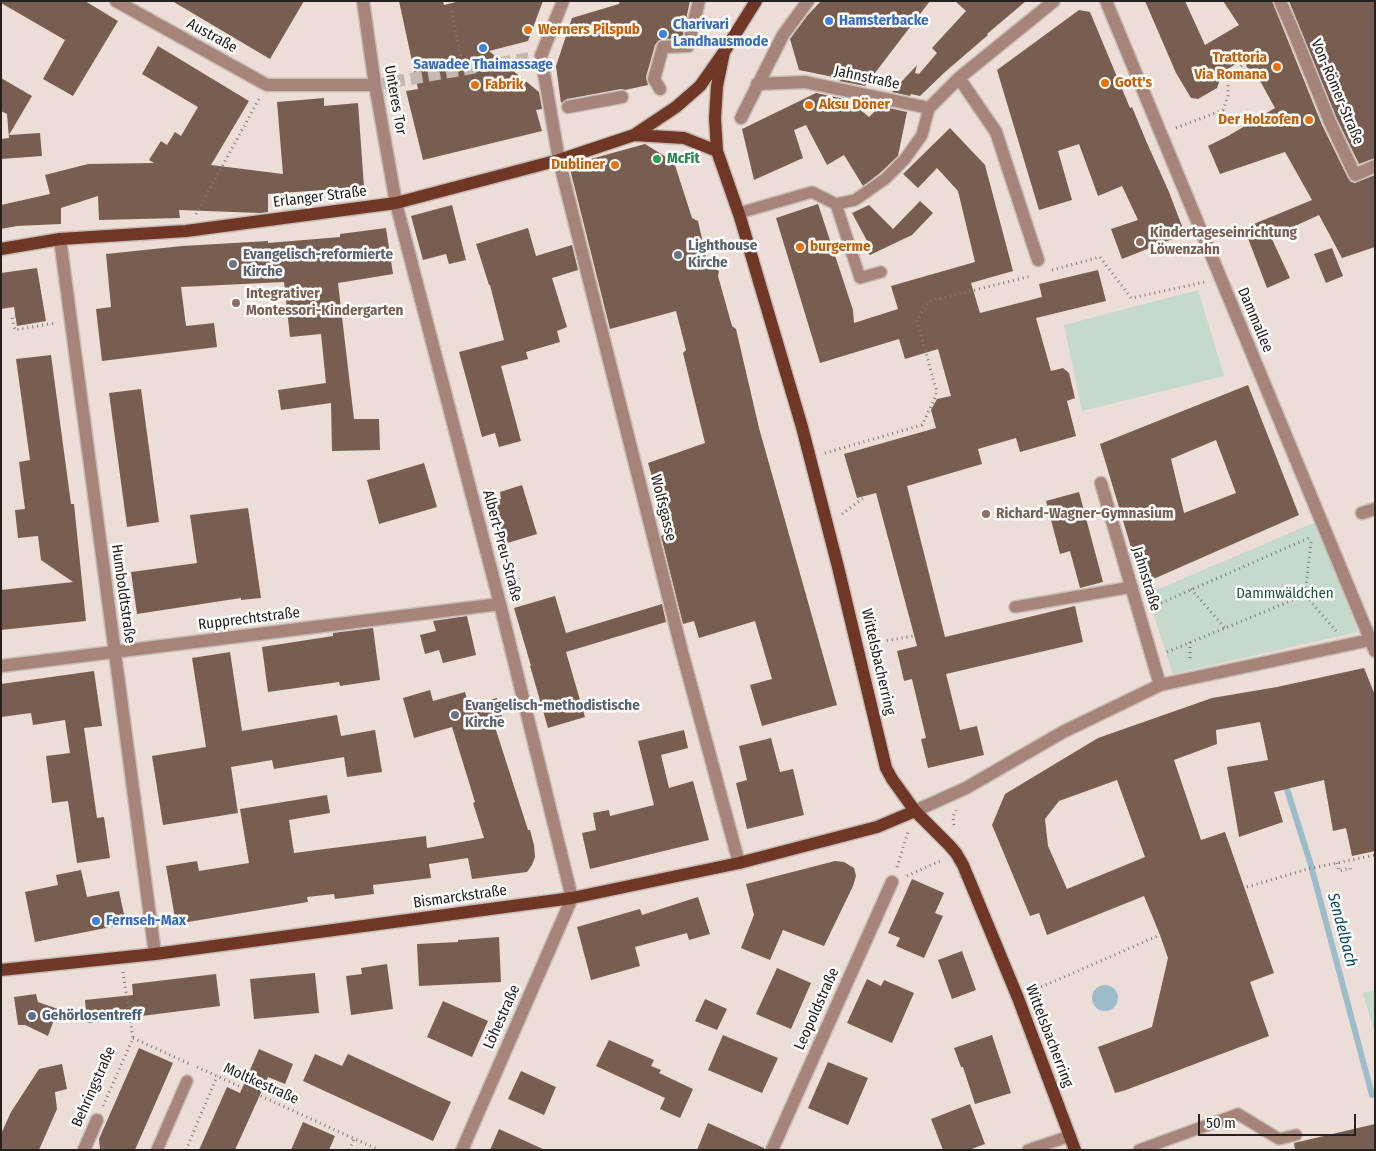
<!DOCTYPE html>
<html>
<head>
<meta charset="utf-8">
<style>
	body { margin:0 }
	#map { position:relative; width:1376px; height:1151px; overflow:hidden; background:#ecded7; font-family:"Fira Sans Condensed",sans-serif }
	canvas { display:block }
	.frame { position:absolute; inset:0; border:2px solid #26211e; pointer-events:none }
	.scale { position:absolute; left:1198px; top:1114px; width:158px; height:22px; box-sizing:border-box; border:2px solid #26211e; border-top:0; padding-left:6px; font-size:15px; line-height:18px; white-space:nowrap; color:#26211e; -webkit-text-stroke:4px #fff; paint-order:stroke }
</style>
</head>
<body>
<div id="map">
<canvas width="1376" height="1151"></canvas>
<div class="frame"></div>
<div class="scale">50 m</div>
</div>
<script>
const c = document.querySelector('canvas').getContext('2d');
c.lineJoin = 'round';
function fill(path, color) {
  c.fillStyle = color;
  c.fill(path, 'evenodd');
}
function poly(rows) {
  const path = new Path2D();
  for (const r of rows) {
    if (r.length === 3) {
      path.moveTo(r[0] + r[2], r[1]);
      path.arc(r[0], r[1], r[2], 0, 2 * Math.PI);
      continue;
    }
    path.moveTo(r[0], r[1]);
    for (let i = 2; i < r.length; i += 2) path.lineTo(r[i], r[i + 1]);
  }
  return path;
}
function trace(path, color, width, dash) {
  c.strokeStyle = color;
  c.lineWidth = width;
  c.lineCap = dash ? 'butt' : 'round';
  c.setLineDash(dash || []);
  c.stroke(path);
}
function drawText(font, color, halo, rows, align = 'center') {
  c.font = font + ' "Fira Sans Condensed",sans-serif';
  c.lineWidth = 5;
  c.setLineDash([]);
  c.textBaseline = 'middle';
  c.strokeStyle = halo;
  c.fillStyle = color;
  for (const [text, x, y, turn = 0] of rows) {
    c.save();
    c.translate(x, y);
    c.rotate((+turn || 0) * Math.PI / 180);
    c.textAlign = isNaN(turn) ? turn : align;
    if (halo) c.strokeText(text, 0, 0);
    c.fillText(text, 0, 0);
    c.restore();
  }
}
const green = poly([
	[1198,290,1224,376,1082,411,1064,325],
	[1318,521,1358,632,1173,674,1147,594],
	[1375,990,1375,1035,1363,993]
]);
const water = poly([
	[1105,998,13]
]);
const stream = poly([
	[1285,783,1310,862,1372,1095]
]);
const building = poly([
	[1,1,85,1,118,21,73,96,43,79,65,40,1,3],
	[172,1,304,1,270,59],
	[399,1,443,1,444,5,460,1,543,1,528,41,489,51,539,92,542,109,536,110,542,131,423,160,406,91,418,89],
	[620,1,690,1,682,38,663,39,658,41,655,45,646,77,648,85,625,90,621,89,567,99,561,103,556,66,572,18,619,4],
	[821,1,930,1,865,86,839,81,843,79,799,70,790,39,807,16],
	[955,1,1026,1,987,34,988,35,945,72,920,96,911,94,910,96,892,92,917,65,915,73,919,74,937,53,932,48,966,11],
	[1145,1,1185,1,1205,45,1239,25,1223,1,1272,1,1322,125,1348,178,1351,182,1355,183,1375,175,1375,247,1342,258,1319,215,1271,237,1290,278,1267,288,1244,228,1312,200,1285,152,1220,174,1208,146,1228,136,1275,108,1254,70,1250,73,1243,59,1222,73,1217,88,1198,99,1191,98,1176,73],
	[1289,1,1375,1,1375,158,1359,164,1337,119],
	[1079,10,1090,12,1130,108,1132,107,1147,143,1169,192,1185,234,1122,259,1111,229,1138,220,1122,186,1098,196,1079,144,1058,151,1072,200,1039,210,997,70],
	[158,46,249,101,211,165,283,174,277,102,324,98,324,106,358,103,364,187,268,194,268,212,260,213,179,210,180,218,99,220,98,196,61,208,61,224,17,226,1,229,1,205,50,194,45,175,88,164,154,163,149,160,161,141,167,145,175,132,181,136,198,107,142,74],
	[1,78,32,96,9,135,40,133,42,156,1,159,1,139,9,138,7,114,1,111],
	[816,93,854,101,852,103,869,117,880,106,907,112,898,156,880,173,863,186,844,155,827,165,806,125,794,130,803,158,754,180,742,129],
	[950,128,985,165,1013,271,971,283,980,313,1042,297,1039,284,1098,270,1106,301,1036,318,1051,371,1063,368,1069,373,1075,398,1067,401,1076,436,1020,452,1016,438,978,449,982,464,907,486,945,637,1075,606,1083,642,946,674,960,730,977,726,984,755,928,768,921,739,926,738,912,679,904,681,897,651,917,646,876,493,857,498,844,454,936,428,931,410,937,399,951,396,938,349,905,359,899,339,820,363,776,218,818,204,853,310,854,323,898,309,891,286,975,262,958,191,937,168,918,188,903,174],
	[645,144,674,162,692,218,698,221,708,265,719,271,718,276,732,326,736,329,759,428,837,705,762,726,750,685,772,679,755,621,699,638,694,621,683,624,661,536,669,533,648,463,705,443,683,353,686,350,676,311,610,329,569,165],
	[920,201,933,213,912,235,870,255,868,253,872,250,852,213,869,205,893,229],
	[452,205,466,260,449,264,446,254,423,260,411,216],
	[386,228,393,274,338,283,354,419,379,419,380,450,332,451,331,403,281,410,278,390,326,383,321,334,290,337,284,282,181,287,186,326,214,323,217,347,102,361,96,309,111,307,106,254,182,246,268,241,268,243,340,237,340,234],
	[528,228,536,256,572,245,578,270,552,278,567,327,557,331,560,342,526,352,528,359,501,366,521,441,499,447,495,433,482,437,459,352,504,340,490,285,489,285,476,244],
	[1332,248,1343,276,1326,283,1314,254],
	[37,268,46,321,17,326,14,307,1,309,1,273],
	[51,355,71,504,74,504,86,621,1,630,1,590,73,582,41,560,38,536,18,538,15,510,25,509,19,462,30,460,16,359],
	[1248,385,1299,515,1142,584,1100,444],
	[1216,440,1236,493,1184,513,1171,459],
	[141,389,159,522,127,527,109,393],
	[424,463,437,507,379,524,367,480],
	[522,485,537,534,501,545,489,503,501,499,500,492],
	[1079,492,1103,582,1080,588,1070,551,1060,554,1046,501],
	[248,508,261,598,241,600,241,598,137,614,131,572,197,563,190,515],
	[555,596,566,633,662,604,666,622,566,652,585,717,548,728,530,666,531,666,514,608],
	[467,616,476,655,443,663,439,650,425,654,420,635,436,631,433,621],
	[373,628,380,680,340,686,339,682,268,692,262,647,333,636,333,633],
	[230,652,242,731,337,715,341,736,375,730,382,772,347,777,344,757,274,769,272,760,231,767,238,813,163,825,152,756,206,747,192,658],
	[1364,668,1375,695,1375,851,1352,856,1346,828,1333,831,1324,780,1274,792,1283,822,1239,837,1227,767,1268,760,1260,722,1216,730,1217,744,1174,760,1201,840,1225,832,1274,973,1250,982,1269,1036,1126,1090,1115,1093,1098,1047,1152,1027,1168,958,1160,935,1144,896,1047,935,1039,913,1030,916,992,825,1005,794,1098,738,1212,698,1277,687],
	[1117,780,1145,857,1067,889,1048,846,1045,819,1059,801],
	[94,671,102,726,84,728,97,818,104,817,110,858,77,863,68,801,52,803,46,756,70,753,65,720,33,725,31,713,1,717,1,684],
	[430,690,433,701,465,692,469,706,497,698,504,724,495,727,528,830,530,830,534,845,535,857,532,865,527,872,472,879,468,858,429,864,431,878,373,885,374,894,335,899,334,894,307,897,308,902,176,924,166,866,197,861,199,871,249,863,240,809,327,795,330,813,289,820,294,853,426,836,427,848,484,838,473,803,475,802,452,727,414,738,403,698],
	[684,730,688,748,661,755,669,788,693,781,709,840,590,869,582,833,596,830,593,813,609,810,610,816,654,805,638,741],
	[771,738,780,772,793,769,804,815,747,829,736,783,747,780,739,746],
	[835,861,844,862,854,868,856,876,853,886,824,946,783,930,770,960,741,948,754,915,746,884],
	[81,870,87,897,119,891,126,924,35,942,25,892,58,885,56,875],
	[912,879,944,893,935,913,943,916,924,958,896,946,900,938,888,933],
	[698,897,710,934,689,940,687,933,635,947,640,966,591,980,577,927,640,909,642,915],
	[499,937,501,982,419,986,417,944,458,942,458,940],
	[962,951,976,990,952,999,938,960],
	[387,964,393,1009,351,1015,346,976,362,974,361,968],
	[777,968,811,983,791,1029,756,1014],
	[315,973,319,1013,254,1019,250,979],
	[216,974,220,1006,87,1023,85,1000,133,995,132,984],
	[867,979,881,986,884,980,914,993,892,1043,847,1023],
	[36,994,38,1002,58,1009,48,1036,25,1025,18,1025,14,997],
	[705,999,727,1009,717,1030,695,1021],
	[443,1001,488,1021,472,1057,427,1037],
	[723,1035,778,1058,762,1093,708,1070],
	[992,1035,1011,1093,975,1104,963,1067,961,1067,954,1048],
	[609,1040,654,1060,651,1066,661,1070,659,1073,693,1089,680,1118,660,1109,665,1098,596,1066],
	[139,1048,173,1063,135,1150,100,1150,99,1139],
	[259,1049,293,1064,285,1084,268,1077,235,1150,199,1150,227,1087,240,1093],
	[315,1054,342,1066,348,1054,451,1102,433,1141,303,1081],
	[828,1062,868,1078,848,1125,808,1108],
	[62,1064,67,1089,55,1092,57,1109,39,1150,1,1150,1,1134,11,1112,39,1069],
	[521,1071,556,1087,544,1115,508,1099],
	[970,1104,985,1144,969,1150,943,1150,931,1119],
	[303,1122,335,1136,329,1150,291,1150],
	[708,1123,764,1148,764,1150,697,1150],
	[1375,1124,1375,1150,1295,1150,1294,1143],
	[499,1129,545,1150,490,1150]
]);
const pedestrianTunnel = poly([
	[375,85,541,56]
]);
const path = poly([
	[450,1,463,70],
	[1176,128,1223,110,1228,96,1228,81,1231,75,1244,63],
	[196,214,259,99],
	[1052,270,1100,257,1131,298,1205,282],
	[16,316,12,317,15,330,55,323],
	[825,453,922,425,936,396,936,389,917,321,926,305,931,301,1031,276],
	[842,514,866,496],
	[1311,542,1305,595,1336,631],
	[1191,589,1225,628],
	[1152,607,1311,537],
	[1190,642,1190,662],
	[872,643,914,636],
	[1167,652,1305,595],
	[954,825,953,817,956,810],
	[1337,863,1339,871,1350,868,1351,873],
	[897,867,908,832],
	[907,876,942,860],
	[1247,887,1308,869,1375,855],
	[123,972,133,1038],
	[1032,991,1160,935],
	[133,1038,192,1065],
	[197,1067,379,1150],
	[103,1106,133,1038],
	[186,1150,217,1076],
	[349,1150,354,1139]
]);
const service = poly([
	[739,213,812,192,836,204],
	[881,272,860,278,836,204,855,200,885,179,905,159,922,135,929,108],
	[1015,607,1132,587],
	[157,1150,187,1081],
	[1028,1150,1070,1136],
	[1139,1150,1238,1114,1279,1139,1296,1135]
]);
const pedestrian = poly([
	[1280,1,1294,33,1330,122,1355,175,1375,166],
	[757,84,805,82],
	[660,89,654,79,663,47,688,46,699,1],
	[568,107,622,97],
	[741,118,783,35,808,1],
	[559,160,541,56,563,1],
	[1362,513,1375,509]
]);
const minor = poly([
	[116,1,267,85,375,85],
	[363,1,375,85,396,203,500,604,572,898,462,1150],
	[1106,1,1375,651],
	[959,78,996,132,1038,260],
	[805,82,929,108,959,78,1054,1],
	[559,160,681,648,739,863],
	[60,239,155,954],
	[1101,483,1160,685],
	[1,666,500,604],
	[915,811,966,788,1063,732,1160,685,1370,640],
	[84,1150,97,1120],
	[772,1150,892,882]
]);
const primary = poly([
	[724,52,717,86,715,118,717,151,740,217,802,427,838,567,886,768,892,779,915,811,949,845,956,853,963,865,1018,998,1075,1150],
	[634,135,684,138,717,151],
	[1,249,60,239,186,231,396,203,559,160,634,135,676,107,700,86,724,52,756,1],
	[1,970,155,954,572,898,739,863,877,827,915,811]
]);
const markers = [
	[829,21,5,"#3f7fe0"],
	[528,30,5,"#e8710a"],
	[663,34,5,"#3f7fe0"],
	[483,48,5,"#3f7fe0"],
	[1277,67,5,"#e8710a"],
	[1105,83,5,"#e8710a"],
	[475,85,5,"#e8710a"],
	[809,105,5,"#e8710a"],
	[1309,120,5,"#e8710a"],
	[657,159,5,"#2e9e5b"],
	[615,165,5,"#e8710a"],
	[1140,242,5,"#8d6e63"],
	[800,247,5,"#e8710a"],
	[678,255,5,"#6b7280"],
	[233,264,5,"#6b7280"],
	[236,303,5,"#8d6e63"],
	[986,514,5,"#8d6e63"],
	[455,715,5,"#6b7280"],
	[96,921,5,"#3f7fe0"],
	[32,1016,5,"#5c6f8a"]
];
const shopNames = [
	["Hamsterbacke",839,21],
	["Charivari",673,25],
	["Landhausmode",673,42],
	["Sawadee Thaimassage",483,65,"center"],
	["Fernseh-Max",106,921]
];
const foodNames = [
	["Werners Pilspub",538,30],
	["Trattoria",1267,58,"right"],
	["Via Romana",1267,75,"right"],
	["Gott's",1115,83],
	["Fabrik",485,85],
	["Aksu Döner",819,105],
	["Der Holzofen",1299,120,"right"],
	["Dubliner",605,165,"right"],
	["burgerme",810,247]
];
const streetNames = [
	["Austraße",212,36,29],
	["Jahnstraße",867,78,12],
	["Von-Römer-Straße",1337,92,67],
	["Unteres Tor",395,100,80],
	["Erlanger Straße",320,197,-7],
	["Dammallee",1255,320,67],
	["Wolfsgasse",663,508,76],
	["Albert-Preu-Straße",502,546,75],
	["Jahnstraße",1146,579,73],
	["Humboldtstraße",123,594,82],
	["Rupprechtstraße",249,619,-7],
	["Wittelsbacherring",878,662,77],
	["Bismarckstraße",460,897,-8],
	["Leopoldstraße",817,1009,-66],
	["Löhestraße",502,1017,-66],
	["Wittelsbacherring",1049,1036,69],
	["Moltkestraße",261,1084,24],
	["Behringstraße",94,1087,-66]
];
const leisureNames = [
	["McFit",667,159]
];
const educationNames = [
	["Kindertageseinrichtung",1150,233],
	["Löwenzahn",1150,250],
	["Integrativer",246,294],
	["Montessori-Kindergarten",246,311],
	["Richard-Wagner-Gymnasium",996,514]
];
const worshipNames = [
	["Lighthouse",688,246],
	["Kirche",688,263],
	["Evangelisch-reformierte",243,255],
	["Kirche",243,272],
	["Evangelisch-methodistische",465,706],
	["Kirche",465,723]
];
const parkNames = [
	["Dammwäldchen",1285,594]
];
const serviceNames = [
	["Gehörlosentreff",42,1016]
];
const waterNames = [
	["Sendelbach",1342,930,75]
];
fill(green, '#c6d9cd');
fill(water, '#9cbcca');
trace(stream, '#9cbcca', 6);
fill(building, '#775e50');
trace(pedestrianTunnel, '#c4b8b2', 12, [12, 6]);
trace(service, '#c8bcb6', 14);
trace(pedestrian, '#c8bcb6', 15);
trace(minor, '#c8bcb6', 15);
trace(primary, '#c8bcb6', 15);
trace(path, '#827974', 3, [1, 4]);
trace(service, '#a6847a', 11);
trace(pedestrian, '#a6847a', 12);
trace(minor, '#a6847a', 12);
trace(primary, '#703726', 12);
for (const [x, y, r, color] of markers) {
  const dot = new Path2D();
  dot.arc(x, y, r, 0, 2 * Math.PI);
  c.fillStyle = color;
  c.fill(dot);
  trace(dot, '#fff', 2);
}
drawText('bold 15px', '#366cbe', '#fff', shopNames, 'left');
drawText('bold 15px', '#c56008', '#fff', foodNames, 'left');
drawText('15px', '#26211e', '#fff', streetNames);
drawText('bold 15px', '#27864d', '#fff', leisureNames, 'left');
drawText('bold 15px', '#785e54', '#fff', educationNames, 'left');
drawText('bold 15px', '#5b616d', '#fff', worshipNames, 'left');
drawText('15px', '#21533a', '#fff', parkNames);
drawText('bold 15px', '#4e5e75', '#fff', serviceNames, 'left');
drawText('italic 16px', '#00455a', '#fff', waterNames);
</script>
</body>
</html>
